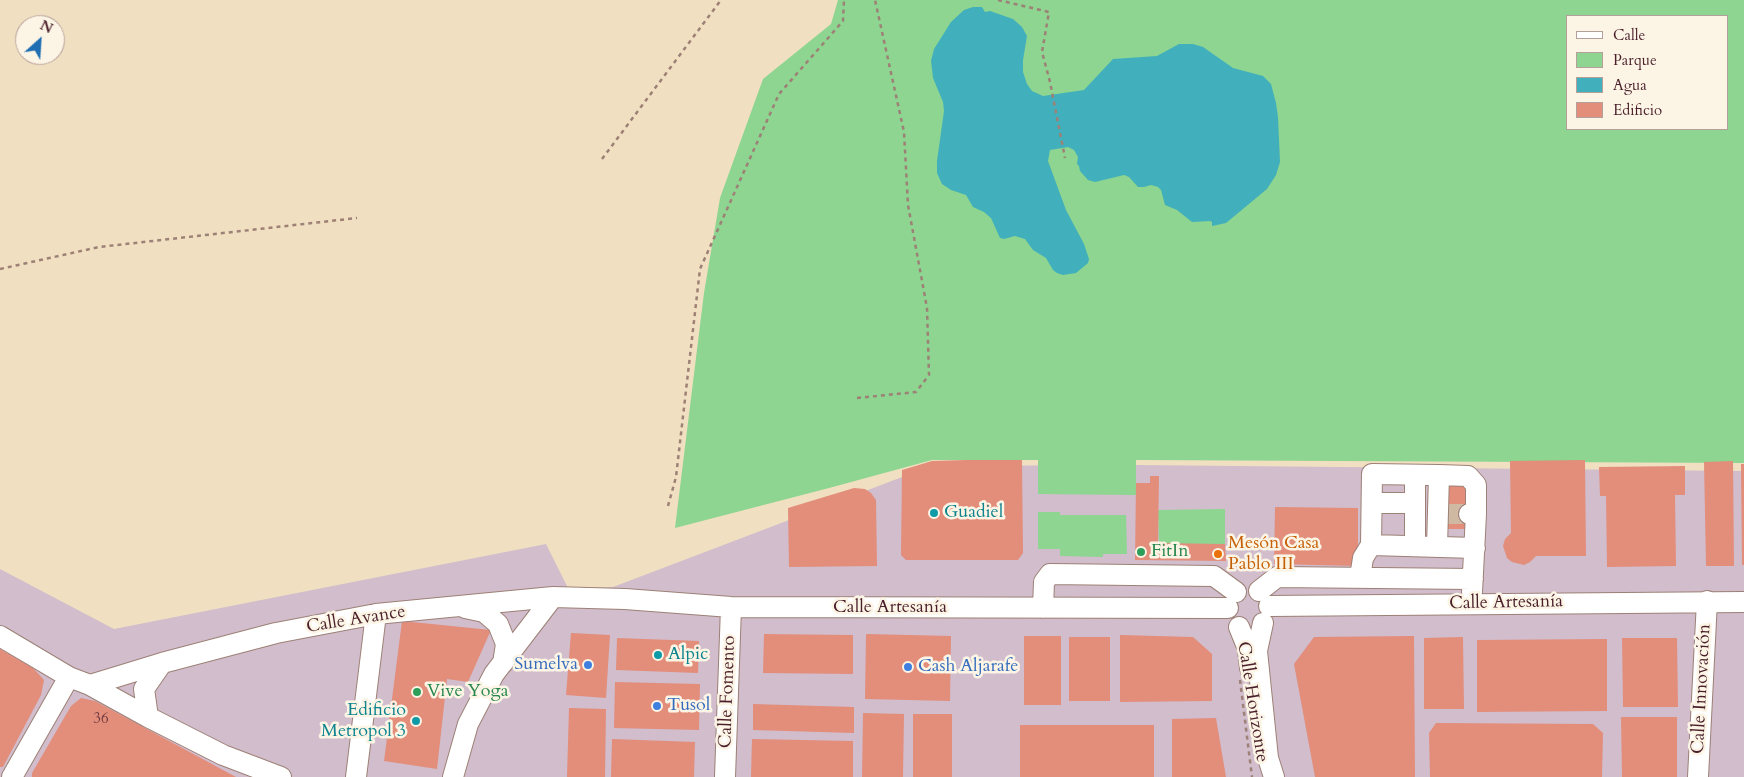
<!DOCTYPE html>
<html>
<head>
<meta charset="utf-8">
<style>
	body { margin:0 }
	#map { position:relative; width:1744px; height:777px; overflow:hidden; background:#f0e0c1; font-family:Cardo,serif }
	canvas { display:block }
	.legend { position:absolute; left:1566px; top:15px; width:162px; height:115px; box-sizing:border-box; background:#fcf5e5; border:1px solid #b59f9b; margin:0; padding:6px 9px; list-style:none; font-size:15px; color:#4a1f2b }
	.legend li { display:flex; align-items:center; gap:10px; height:25px }
	.legend b { width:25px; border:1px solid #b59f9b }
	.north { position:absolute; left:15px; top:15px; width:50px; height:50px; box-sizing:border-box; background:#fcf5e5; border:1px solid #b59f9b; border-radius:50%; rotate:26deg; font-size:14px; font-weight:700; line-height:20px; text-align:center; color:#4a1f2b }
	.north::after { content:''; display:block; margin:auto; width:18px; height:22px; background:#1f6fb2; clip-path:polygon(50% 0,100% 100%,50% 72%,0 100%) }
</style>
</head>
<body>
<div id="map">
<canvas width="1744" height="777"></canvas>
<ul class="legend">
<li><b style="height:6px;background:#fff"></b>Calle</li>
<li><b style="height:14px;background:#8dd590"></b>Parque</li>
<li><b style="height:14px;background:#41b0bc"></b>Agua</li>
<li><b style="height:14px;background:#e38d7b"></b>Edificio</li>
</ul>
<div class="north">N</div>
</div>
<script>
const c = document.querySelector('canvas').getContext('2d');
c.lineJoin = 'round';
function fill(path, color) {
  c.fillStyle = color;
  c.fill(path, 'evenodd');
}
function poly(rows) {
  const path = new Path2D();
  for (const r of rows) {
    path.moveTo(r[0], r[1]);
    for (let i = 2; i < r.length; i += 2) path.lineTo(r[i], r[i + 1]);
  }
  return path;
}
function trace(path, color, width, dash) {
  c.strokeStyle = color;
  c.lineWidth = width;
  c.lineCap = dash ? 'butt' : 'round';
  c.setLineDash(dash || []);
  c.stroke(path);
}
function drawText(font, color, halo, rows, align = 'center') {
  c.font = font + ' Cardo,serif';
  c.lineWidth = 5;
  c.setLineDash([]);
  c.textBaseline = 'middle';
  c.strokeStyle = halo;
  c.fillStyle = color;
  for (const [text, x, y, turn = 0] of rows) {
    c.save();
    c.translate(x, y);
    c.rotate((+turn || 0) * Math.PI / 180);
    c.textAlign = isNaN(turn) ? turn : align;
    if (halo) c.strokeText(text, 0, 0);
    c.fillText(text, 0, 0);
    c.restore();
  }
}
const industrial = poly([
	[1136,465,1744,471,1744,777,0,777,0,569,114,629,546,544,569,590,613,587,931,466]
]);
const green = poly([
	[838,0,1744,0,1744,463,1136,460,1136,495,1038,494,1038,460,932,460,829,488,675,528,704,293,720,198,763,79,831,24],
	[1568,16,1728,16,1728,129,1568,129],
	[1225,509,1225,544,1159,544,1158,510],
	[1038,512,1060,512,1060,515,1126,515,1127,554,1103,554,1103,557,1060,556,1060,549,1038,549]
]);
const water = poly([
	[973,7,982,7,985,12,990,11,1013,19,1022,27,1027,36,1023,60,1023,72,1027,84,1032,91,1043,96,1084,90,1113,59,1157,56,1179,44,1193,44,1203,47,1233,68,1263,76,1271,84,1276,103,1278,117,1280,162,1276,175,1267,189,1226,223,1212,226,1212,222,1210,221,1192,222,1177,210,1165,205,1161,190,1158,187,1151,185,1144,187,1138,187,1129,177,1124,175,1095,182,1088,180,1080,171,1079,166,1077,164,1078,157,1074,150,1068,147,1050,150,1048,161,1066,210,1084,244,1089,259,1088,263,1076,273,1063,275,1057,273,1053,270,1046,258,1033,250,1025,239,1015,236,1004,239,1000,238,991,218,984,212,973,207,966,195,951,190,942,184,937,173,937,161,944,111,943,102,933,78,931,61,934,49,951,22,964,10]
]);
const building = poly([
	[966,460,1022,460,1023,553,1018,560,906,560,901,555,902,470,932,461],
	[1585,460,1586,556,1536,556,1530,562,1524,565,1512,562,1507,558,1503,546,1505,539,1511,533,1510,461],
	[1733,461,1734,566,1706,566,1704,462],
	[1741,464,1744,464,1744,565,1742,565],
	[1685,466,1685,495,1675,495,1676,566,1607,567,1606,496,1600,496,1599,467],
	[1150,476,1159,476,1158,543,1225,544,1226,561,1135,560,1136,483,1150,483],
	[1445,486,1469,486,1469,529,1445,529],
	[854,488,865,489,871,493,876,500,877,566,789,567,788,508],
	[1275,507,1358,508,1358,566,1274,564],
	[402,621,491,630,468,682,447,679,437,769,384,761],
	[571,633,610,635,606,698,566,695],
	[764,634,853,635,853,674,763,673],
	[866,634,951,636,950,701,865,699],
	[1120,635,1193,637,1212,654,1212,701,1120,702],
	[1024,636,1061,636,1061,705,1024,705],
	[1414,636,1415,777,1315,777,1294,664,1314,637],
	[1069,637,1110,637,1110,701,1069,701],
	[1463,637,1464,709,1424,709,1424,638],
	[617,638,699,641,698,673,616,670],
	[1622,638,1677,638,1678,707,1623,707],
	[1607,639,1607,711,1477,712,1477,640],
	[0,649,33,668,44,680,41,695,3,767,0,767],
	[615,682,700,684,699,730,614,728],
	[81,698,95,701,236,777,32,777,32,773,71,706],
	[753,704,854,707,854,733,753,730],
	[569,708,606,709,605,777,567,777],
	[863,713,904,714,903,777,862,777],
	[913,714,952,714,952,777,913,777],
	[1621,717,1677,717,1677,777,1622,777],
	[1216,718,1226,777,1172,777,1172,719],
	[1436,723,1593,724,1603,733,1602,777,1430,777,1429,733],
	[1020,725,1154,725,1154,777,1020,777],
	[612,739,695,742,694,777,611,777],
	[752,739,853,741,853,777,751,777]
]);
const minorTunnel = poly([
	[1445,514,1469,514]
]);
const path = poly([
	[998,0,1049,12,1042,52,1050,82,1065,158],
	[602,159,721,0],
	[0,269,99,247,357,218],
	[857,398,916,392,929,375,927,308,908,205,904,132,875,0],
	[668,506,676,477,700,269,779,94,843,21,844,0],
	[1240,680,1252,777]
]);
const minor = poly([
	[1372,503,1415,503],
	[1469,514,1476,514,1472,592],
	[1371,545,1372,474,1439,475],
	[1415,546,1415,475],
	[1437,547,1439,475,1468,476,1476,485,1476,514],
	[1360,578,1363,558,1371,545,1475,548],
	[1259,591,1277,577,1473,579],
	[1269,606,1744,602],
	[465,608,484,612,498,624,506,644,503,663],
	[1043,608,1044,582,1050,574,1214,576,1236,592],
	[1263,623,1257,651,1268,758,1274,777],
	[1239,627,1248,649,1250,668],
	[0,636,69,677,90,685,162,663,276,633,376,614,553,597,625,599,731,607,1228,608],
	[90,685,148,717,223,755,281,777],
	[148,717,144,689,162,663],
	[12,777,69,677],
	[356,777,376,614],
	[453,777,468,724,494,674,553,597],
	[725,777,731,607],
	[1698,777,1707,601]
]);
const markers = [
	[934,513,5,"#0f9aa8"],
	[1141,552,5,"#2e9e5b"],
	[1218,554,5,"#e8710a"],
	[658,655,5,"#0f9aa8"],
	[588,665,5,"#3f7fe0"],
	[908,667,5,"#3f7fe0"],
	[417,692,5,"#2e9e5b"],
	[657,706,5,"#3f7fe0"],
	[416,721,5,"#0f9aa8"]
];
const numberNames = [
	["36",101,720]
];
const cultureNames = [
	["Guadiel",944,513],
	["Alpic",668,655],
	["Edificio",406,711,"right"],
	["Metropol 3",406,732,"right"]
];
const foodNames = [
	["Mesón Casa",1228,544],
	["Pablo III",1228,565]
];
const leisureNames = [
	["FitIn",1151,552],
	["Vive Yoga",427,692]
];
const streetNames = [
	["Calle Artesanía",1506,603,-1],
	["Calle Artesanía",890,608],
	["Calle Avance",356,620,-9],
	["Calle Innovación",1702,689,-87],
	["Calle Fomento",728,692,-88],
	["Calle Horizonte",1252,702,81]
];
const shopNames = [
	["Sumelva",578,665,"right"],
	["Cash Aljarafe",918,667],
	["Tusol",667,706]
];
fill(industrial, '#d1bdcc');
fill(green, '#8dd590');
fill(water, '#41b0bc');
fill(building, '#e38d7b');
trace(minorTunnel, '#cfb9a3', 20, [20, 10]);
trace(minor, '#9d8076', 22);
trace(path, '#9d8076', 2.5, [4, 4]);
trace(minor, '#fff', 20);
for (const [x, y, r, color] of markers) {
  const dot = new Path2D();
  dot.arc(x, y, r, 0, 2 * Math.PI);
  c.fillStyle = color;
  c.fill(dot);
  trace(dot, '#fcf5e5', 2);
}
drawText('15px', '#703a3f', null, numberNames);
drawText('18px', '#0d838f', '#fcf5e5', cultureNames, 'left');
drawText('18px', '#c56008', '#fcf5e5', foodNames, 'left');
drawText('18px', '#27864d', '#fcf5e5', leisureNames, 'left');
drawText('18px', '#4a1f2b', '#fcf5e5', streetNames);
drawText('18px', '#366cbe', '#fcf5e5', shopNames, 'left');
</script>
</body>
</html>
